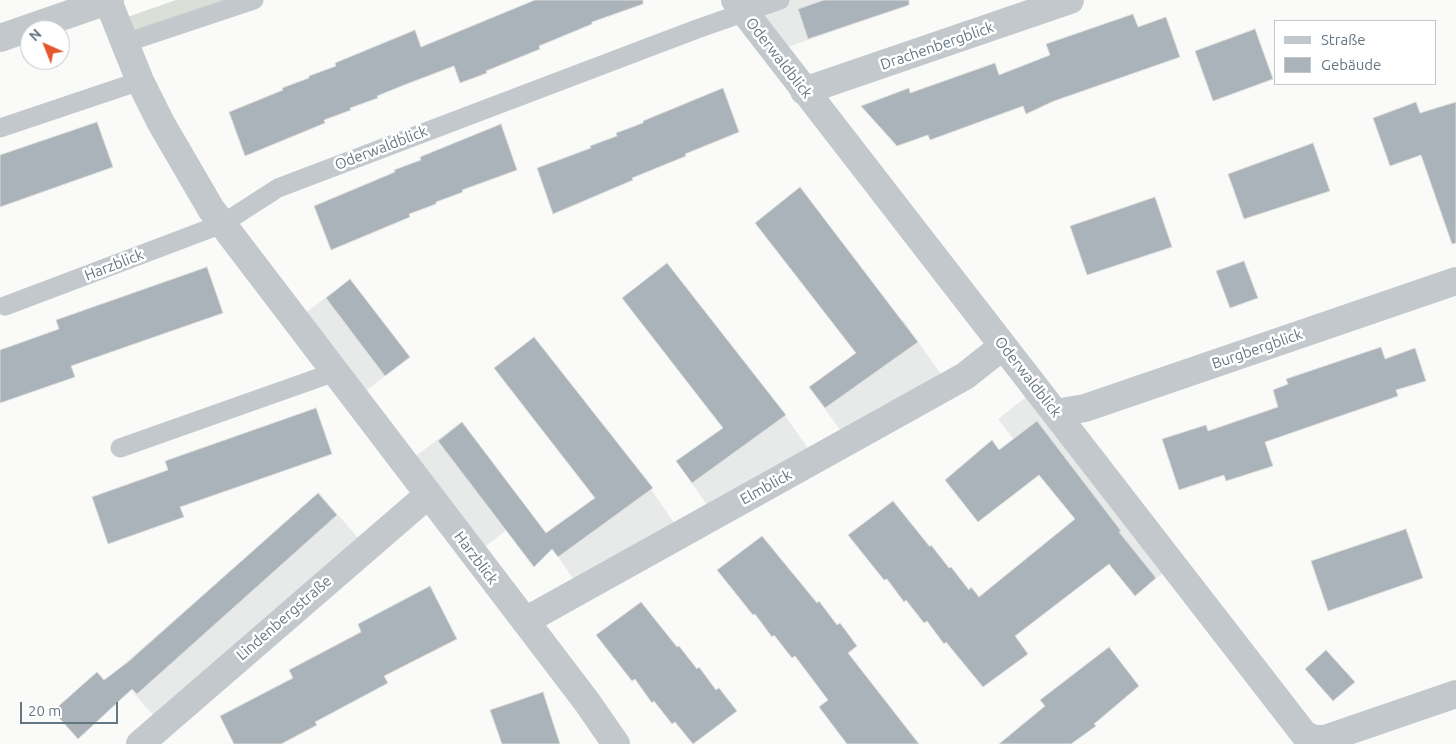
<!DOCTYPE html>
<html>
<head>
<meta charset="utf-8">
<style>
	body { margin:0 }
	#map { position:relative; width:1456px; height:744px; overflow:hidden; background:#fafaf8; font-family:Ubuntu,sans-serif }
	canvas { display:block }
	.legend { position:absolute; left:1274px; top:20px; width:162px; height:65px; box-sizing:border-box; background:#fff; border:1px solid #c1c8cd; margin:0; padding:6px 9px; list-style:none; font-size:15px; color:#657683 }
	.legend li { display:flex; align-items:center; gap:10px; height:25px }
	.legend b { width:25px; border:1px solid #c1c8cd }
	.north { position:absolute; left:20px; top:20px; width:50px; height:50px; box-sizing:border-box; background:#fff; border:1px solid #c1c8cd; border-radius:50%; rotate:316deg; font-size:14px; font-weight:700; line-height:20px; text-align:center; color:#657683 }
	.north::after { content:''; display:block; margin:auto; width:18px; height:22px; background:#e4572e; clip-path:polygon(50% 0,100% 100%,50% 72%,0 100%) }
	.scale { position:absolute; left:20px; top:702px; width:98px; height:22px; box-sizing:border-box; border:2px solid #657683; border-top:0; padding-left:6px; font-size:15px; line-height:18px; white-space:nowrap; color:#657683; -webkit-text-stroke:4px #fff; paint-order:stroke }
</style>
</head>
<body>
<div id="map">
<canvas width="1456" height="744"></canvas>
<ul class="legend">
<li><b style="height:6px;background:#c3c8cc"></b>Straße</li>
<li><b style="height:14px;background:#aab3b9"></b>Gebäude</li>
</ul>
<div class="north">N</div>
<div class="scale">20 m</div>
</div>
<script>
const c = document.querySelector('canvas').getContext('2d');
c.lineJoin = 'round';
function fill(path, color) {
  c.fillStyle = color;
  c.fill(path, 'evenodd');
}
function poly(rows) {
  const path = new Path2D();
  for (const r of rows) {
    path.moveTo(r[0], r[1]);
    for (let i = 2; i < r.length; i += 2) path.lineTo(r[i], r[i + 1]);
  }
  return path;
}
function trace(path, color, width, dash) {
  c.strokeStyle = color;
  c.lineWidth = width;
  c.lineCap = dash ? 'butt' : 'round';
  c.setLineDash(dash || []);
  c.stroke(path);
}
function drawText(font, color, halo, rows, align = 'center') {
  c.font = font + ' Ubuntu,sans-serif';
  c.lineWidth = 5;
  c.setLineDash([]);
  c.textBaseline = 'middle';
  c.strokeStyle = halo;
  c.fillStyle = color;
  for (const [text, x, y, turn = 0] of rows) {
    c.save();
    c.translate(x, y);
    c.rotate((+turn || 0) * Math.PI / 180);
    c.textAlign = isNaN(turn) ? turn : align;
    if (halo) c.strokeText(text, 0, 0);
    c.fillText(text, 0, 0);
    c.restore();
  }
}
const built = poly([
	[735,0,890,0,893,10,774,52],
	[350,279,410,357,355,399,296,320],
	[903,320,949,386,848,441,809,387],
	[1036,389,1174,565,1134,595,998,419],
	[770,394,816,460,715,516,676,461],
	[461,422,530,512,474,555,405,464],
	[636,468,682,534,581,590,543,535],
	[319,493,366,547,162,725,115,672]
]);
const green = poly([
	[176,0,254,0,125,43,116,21]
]);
const building = poly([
	[535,0,643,0,643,4,592,22,592,24,539,46,540,49,486,71,487,73,460,83,454,66,404,85,377,96,378,98,350,108,351,110,324,120,325,123,245,156,229,112,283,90,282,88,309,78,309,76,336,66,335,63,415,30,421,47,535,0],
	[824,0,909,0,909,5,808,39,798,9,824,0],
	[1133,14,1138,27,1166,17,1180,57,1054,101,1026,114,1023,106,930,140,928,135,897,146,861,106,909,88,910,93,995,63,999,75,1050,55,1046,44,1133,14],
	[1255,29,1273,79,1213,101,1195,51,1255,29],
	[723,88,739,132,685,154,686,156,632,178,633,180,553,214,537,168,591,148,590,146,617,136,616,133,643,123,643,121,723,88],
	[1416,102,1420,113,1456,102,1456,243,1452,244,1421,155,1390,166,1373,118,1416,102],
	[97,122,113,167,0,207,0,155,97,122],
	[501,124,517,170,462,190,463,192,436,202,436,204,409,214,410,217,331,250,314,206,395,172,394,170,421,160,420,157,501,124],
	[1313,143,1330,191,1244,219,1228,174,1313,143],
	[800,187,918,342,825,408,809,387,856,353,755,223,800,187],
	[1155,197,1172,247,1087,275,1070,226,1155,197],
	[1244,261,1258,298,1230,308,1216,271,1244,261],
	[667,263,786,415,692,483,676,461,723,428,622,298,667,263],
	[207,267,223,313,71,366,75,377,0,403,0,350,59,329,56,320,207,267],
	[350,279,410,357,385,376,326,298,350,279],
	[534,337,653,488,558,557,552,549,534,567,438,441,462,422,546,533,595,498,494,368,534,337],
	[1381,347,1385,359,1415,348,1426,381,1396,390,1398,396,1265,442,1273,466,1226,481,1224,475,1179,490,1162,439,1206,425,1208,431,1278,407,1273,390,1288,384,1286,379,1381,347],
	[316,408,332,454,180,507,184,517,108,544,92,497,168,470,165,461,316,408],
	[1037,421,1121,531,1119,532,1156,578,1135,596,1109,564,1015,636,1028,654,983,687,946,642,944,644,927,621,924,623,906,600,904,602,887,579,884,580,848,535,893,501,930,547,931,545,949,568,951,567,969,590,971,587,979,597,1075,519,1039,475,978,522,945,480,992,440,999,450,1037,421],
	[318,493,337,515,137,694,132,689,78,739,53,711,97,672,104,680,128,662,318,493],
	[1406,529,1423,578,1328,611,1311,561,1406,529],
	[762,536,817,603,819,601,837,625,840,623,857,646,848,653,919,744,847,744,819,707,828,700,795,656,792,658,774,635,772,637,755,614,753,615,717,570,762,536],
	[430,586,457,639,384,676,388,683,315,722,317,725,281,744,234,744,220,716,293,678,289,670,361,632,358,624,430,586],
	[641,602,677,647,679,646,697,669,699,667,716,690,719,688,737,711,693,744,675,722,672,724,654,701,652,703,635,679,632,681,596,635,641,602],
	[1109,647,1139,686,1094,724,1096,726,1071,744,999,744,1045,706,1040,700,1109,647],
	[1326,650,1355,682,1333,701,1305,669,1326,650],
	[543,692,560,744,502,744,490,710,543,692]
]);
const lane = poly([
	[125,43,254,0],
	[0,128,140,81],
	[5,306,222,224,278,188,697,29,780,0],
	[120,448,335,372]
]);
const street = poly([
	[735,0,1304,734,1314,739,1325,739,1456,694],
	[108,1,140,81,161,123,211,209,587,702,616,744],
	[0,38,110,0],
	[804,91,1070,0],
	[1056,413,1085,408,1456,281],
	[525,621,965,376,1003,346],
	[140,744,428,495]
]);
const streetNames = [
	["Drachenbergblick",937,46,-19],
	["Oderwaldblick",779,58,52],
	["Oderwaldblick",381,148,-21],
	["Harzblick",114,265,-21],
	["Burgbergblick",1257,349,-19],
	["Oderwaldblick",1028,377,52],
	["Elmblick",766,487,-29],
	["Harzblick",476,558,53],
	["Lindenbergstraße",284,618,-41]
];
fill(built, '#e8e9e9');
fill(green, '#dadfd7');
fill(building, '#aab3b9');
trace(building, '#dcdcda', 1);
trace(lane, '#c3c8cc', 19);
trace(street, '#c3c8cc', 28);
drawText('15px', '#657683', '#fff', streetNames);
</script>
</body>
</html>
